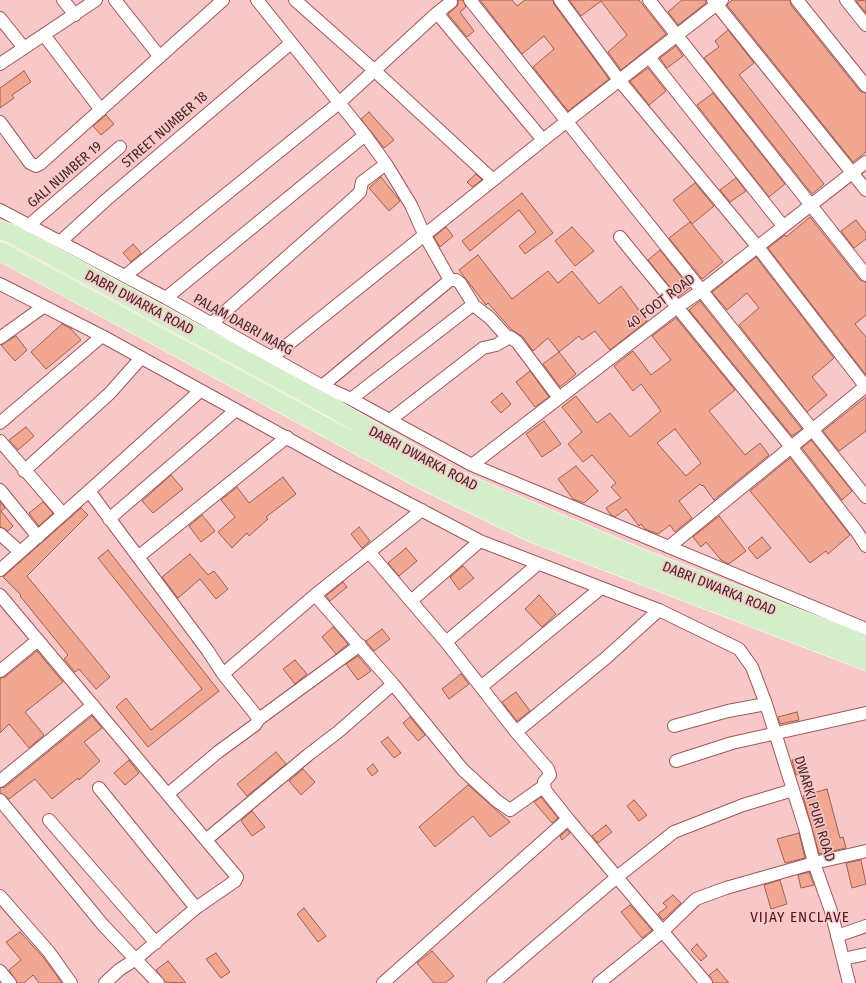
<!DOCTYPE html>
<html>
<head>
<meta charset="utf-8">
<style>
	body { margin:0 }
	canvas { display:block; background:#f8c8c9 }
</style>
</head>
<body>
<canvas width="866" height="983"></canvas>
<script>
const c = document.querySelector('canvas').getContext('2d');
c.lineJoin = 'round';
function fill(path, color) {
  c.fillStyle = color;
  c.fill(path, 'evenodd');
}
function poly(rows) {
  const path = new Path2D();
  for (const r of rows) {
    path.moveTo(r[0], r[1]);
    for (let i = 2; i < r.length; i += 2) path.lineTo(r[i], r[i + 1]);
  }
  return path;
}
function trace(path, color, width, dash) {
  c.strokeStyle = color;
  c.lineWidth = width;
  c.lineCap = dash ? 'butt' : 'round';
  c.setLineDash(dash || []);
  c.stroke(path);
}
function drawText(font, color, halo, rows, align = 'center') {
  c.font = font + ' "Fira Sans Condensed",sans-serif';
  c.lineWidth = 3;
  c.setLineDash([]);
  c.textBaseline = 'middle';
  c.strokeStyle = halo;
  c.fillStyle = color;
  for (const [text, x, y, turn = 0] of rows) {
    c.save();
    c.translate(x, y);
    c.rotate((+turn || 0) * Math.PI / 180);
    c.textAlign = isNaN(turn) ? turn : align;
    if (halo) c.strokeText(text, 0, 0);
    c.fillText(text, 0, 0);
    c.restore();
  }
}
const building = poly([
	[458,0,463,0,466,7,460,12,474,31,467,37,448,14,458,5,458,0],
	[480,0,512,0,517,6,525,0,553,0,554,4,609,79,568,111,533,67,554,49,544,36,522,54,480,0],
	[569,0,639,0,666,34,621,70,608,52,627,35,601,1,581,16,569,0],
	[682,0,706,0,706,3,678,25,668,12,682,0],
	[732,0,790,0,791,5,860,91,866,93,866,152,853,162,727,5,732,0],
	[866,0,866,13,856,1,866,0],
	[728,30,754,63,739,75,741,77,824,184,812,194,704,58,719,47,715,41,728,30],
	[676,46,683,56,667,68,660,58,676,46],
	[648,68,666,91,649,105,630,81,648,68],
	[24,71,31,82,12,95,14,98,0,108,0,88,24,71],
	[713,93,785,184,769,197,697,105,713,93],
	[369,112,394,140,384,148,361,119,369,112],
	[106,115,114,124,101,135,93,126,106,115],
	[476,174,482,180,472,187,467,182,476,174],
	[381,177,400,201,389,211,369,188,381,177],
	[736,178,746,191,730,202,720,190,736,178],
	[695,183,714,206,692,224,673,200,695,183],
	[522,193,553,233,525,254,519,246,536,232,519,210,470,251,462,241,522,193],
	[810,217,860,280,866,282,866,315,855,324,866,337,866,375,768,248,785,235,786,237,810,217],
	[856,220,866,233,866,239,854,248,841,231,856,220],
	[690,222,723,262,702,279,669,238,690,222],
	[446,227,453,236,440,247,434,237,446,227],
	[572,227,594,251,575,266,555,241,572,227],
	[133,244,141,253,131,262,123,253,133,244],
	[660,250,690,288,678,297,648,260,660,250],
	[478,255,512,299,548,271,558,283,572,271,599,304,621,286,647,321,610,350,595,331,582,340,579,336,559,352,548,338,533,351,523,337,512,330,488,303,486,305,459,270,478,255],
	[756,257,834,358,812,377,827,395,807,412,739,325,759,308,747,293,727,310,712,292,756,257],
	[700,301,802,429,792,436,689,310,700,301],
	[676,318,735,390,709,411,745,455,760,443,769,455,714,500,703,485,702,486,700,484,679,501,692,518,675,532,670,525,658,534,645,529,641,524,639,526,626,509,615,517,610,514,606,508,621,498,611,487,616,483,592,455,583,462,568,444,582,432,562,407,576,396,597,423,610,413,630,437,661,411,641,384,633,391,614,366,633,351,651,375,671,360,652,336,676,318],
	[675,429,701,463,686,476,657,443,675,429],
	[62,324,70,328,81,340,46,369,31,352,62,324],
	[16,336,27,350,15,361,1,345,16,336],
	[559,352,576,374,560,387,543,364,559,352],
	[530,371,549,397,535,407,516,382,530,371],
	[502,393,511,404,501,413,491,402,502,393],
	[866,397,866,431,839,451,823,431,866,397],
	[544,421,561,444,542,457,526,434,544,421],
	[26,427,34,436,18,450,9,440,26,427],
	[811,440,852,491,842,500,802,448,811,440],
	[790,458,850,535,828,554,826,551,810,563,750,491,790,458],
	[576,466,598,491,584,503,573,499,558,479,576,466],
	[171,475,183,489,153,513,142,501,171,475],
	[283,477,296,494,266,517,268,519,249,536,247,533,232,548,218,532,235,517,221,500,237,487,249,503,283,477],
	[0,502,5,508,1,511,13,526,8,531,0,527,0,502],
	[43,502,53,513,39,526,29,513,43,502],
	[81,508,88,515,27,576,110,677,96,689,79,669,75,672,64,659,68,655,20,596,21,595,3,577,81,508],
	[202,515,215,531,201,542,189,526,202,515],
	[719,516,746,551,729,564,721,560,706,542,701,547,693,537,719,516],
	[359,527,370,541,362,548,351,534,359,527],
	[762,537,771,548,757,559,748,548,762,537],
	[406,548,417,561,399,576,388,563,406,548],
	[108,550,219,691,148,747,116,707,126,698,151,730,202,689,98,558,108,550],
	[190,554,208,575,214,571,228,589,216,599,200,579,178,598,162,577,190,554],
	[463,566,474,578,459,590,450,577,463,566],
	[343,582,347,587,330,601,326,596,343,582],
	[539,595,556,614,542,627,525,609,539,595],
	[333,627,348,644,336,654,322,637,333,627],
	[382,629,390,639,374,651,366,641,382,629],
	[37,651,63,682,25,712,44,735,29,748,9,724,0,733,0,678,5,677,37,651],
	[358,656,371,671,358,680,346,664,358,656],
	[295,660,307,674,295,684,283,669,295,660],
	[461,674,469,684,449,699,442,689,461,674],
	[516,692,530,711,517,721,502,702,516,692],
	[797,712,799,720,780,724,778,717,797,712],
	[92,716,102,728,84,742,100,761,79,780,78,778,52,799,35,779,9,799,0,793,0,788,5,787,92,716],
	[410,717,425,735,418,741,403,723,410,717],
	[388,737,401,753,394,758,381,742,388,737],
	[276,752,286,764,247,796,237,784,276,752],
	[802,758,806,772,796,775,792,760,802,758],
	[129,760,139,773,125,785,114,773,129,760],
	[373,764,378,771,372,776,367,769,373,764],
	[303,769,315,782,301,795,289,781,303,769],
	[468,785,510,822,490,837,473,816,435,847,419,827,468,785],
	[827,789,840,838,843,837,846,848,819,854,803,796,827,789],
	[541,797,558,818,552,823,534,802,541,797],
	[634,800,647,815,639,821,627,806,634,800],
	[252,811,265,827,252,836,241,821,252,811],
	[606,825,612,832,598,843,592,836,606,825],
	[567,830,570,833,562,840,560,836,567,830],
	[799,833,805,858,785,863,777,839,799,833],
	[861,860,866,884,852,888,846,863,861,860],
	[809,872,814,885,801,888,798,875,809,872],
	[780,880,787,904,771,909,764,885,780,880],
	[673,895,681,903,663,920,658,914,667,907,663,903,673,895],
	[630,905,652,930,642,938,621,912,630,905],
	[304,908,326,936,318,942,297,914,304,908],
	[20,932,43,957,62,983,39,983,33,975,24,983,17,983,9,970,21,960,6,942,20,932],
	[697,944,707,956,701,961,691,950,697,944],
	[432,951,454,976,445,983,434,983,417,963,432,951],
	[216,953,230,972,221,978,206,959,216,953],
	[168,961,186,983,165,982,156,970,168,961],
	[717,969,729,983,713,983,709,975,717,969]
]);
const minor = poly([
	[63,0,75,15],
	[115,0,160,57],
	[257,0,365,135,386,164,411,205,424,234,450,280],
	[295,0,375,71,493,180],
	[470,0,866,497],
	[560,0,619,80,757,246,866,387],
	[649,0,866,275],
	[713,0,866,190],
	[797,0,866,86],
	[846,0,866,25],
	[451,2,437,13,543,140],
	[0,18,24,48],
	[44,35,101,110],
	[649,57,783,226],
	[0,64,96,0],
	[0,122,30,163,36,166,40,164,223,0],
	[0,210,166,298,322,386,351,399,472,465,866,629],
	[28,226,120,147],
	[620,237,792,448,857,532,866,546],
	[60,242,106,200,291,43],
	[125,276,339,103,437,13],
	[0,284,102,336,343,469,480,541,659,610,739,649,752,667,766,704,805,828,814,863,831,911,849,983],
	[166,298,365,135],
	[472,304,490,318,508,338],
	[211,324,355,197,360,192,362,182,386,164],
	[0,338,43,307],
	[271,358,548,136,722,0],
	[322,386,450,280,456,280,460,283,472,302,470,307,351,399],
	[200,391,89,491,208,651,223,674,315,595,393,684,463,770,497,801,510,810,544,786],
	[390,420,483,348,496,345,510,337,517,342,559,398],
	[0,423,102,336],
	[0,441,63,514],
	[472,465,676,308,701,291,866,162],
	[24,471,110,393,141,358],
	[0,490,38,537],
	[109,519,236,410],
	[0,534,20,552],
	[670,546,866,386],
	[369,552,446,642,516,732,548,769,550,775,544,782,545,790,568,819],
	[138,557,287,437],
	[0,570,89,491],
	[0,595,237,877,235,881,196,908,136,959,119,970,105,983],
	[315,595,422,510],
	[411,601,480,541],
	[446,642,538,564],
	[0,671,38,640],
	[223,674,259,719],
	[481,687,601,588],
	[674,726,728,711,766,704],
	[516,732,607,657,659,610],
	[676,761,732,743,866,713],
	[0,781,93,705],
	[99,788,196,908],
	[168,794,218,752,255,725,259,719,360,645],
	[0,800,103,925,158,983],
	[49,820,156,943],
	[207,839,308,755,338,732,393,684],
	[0,896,49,952,71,983],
	[837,936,866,926],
	[843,959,866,954],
	[0,971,10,983],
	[383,983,568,819,706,983],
	[493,983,617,877,674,832,743,805,793,790],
	[599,983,663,931,696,899,726,888,814,863,866,851]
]);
const primary = poly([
	[0,230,10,233,322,402,454,479,635,556,866,645],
	[0,251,427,482,533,533,866,661]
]);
const streetNames = [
	["STREET NUMBER 18",165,130,-41],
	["GALI NUMBER 19",65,175,-41],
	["40 FOOT ROAD",661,302,-37],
	["DABRI DWARKA ROAD",139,303,28],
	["PALAM DABRI MARG",243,325,29],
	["DABRI DWARKA ROAD",423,459,28],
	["DABRI DWARKA ROAD",719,589,22],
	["DWARKI PURI ROAD",814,809,73]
];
const neighbourhoodNames = [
	["VIJAY ENCLAVE",800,918]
];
fill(building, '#f1a791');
trace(building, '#a05f4d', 1);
trace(minor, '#9d595d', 14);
trace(primary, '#fff', 20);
trace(minor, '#fff', 12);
trace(primary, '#d4eeca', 19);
drawText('14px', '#442728', '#f8c8c9', streetNames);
c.letterSpacing = '1px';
drawText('15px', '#52151d', '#f8c8c9', neighbourhoodNames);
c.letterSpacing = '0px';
</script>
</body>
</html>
